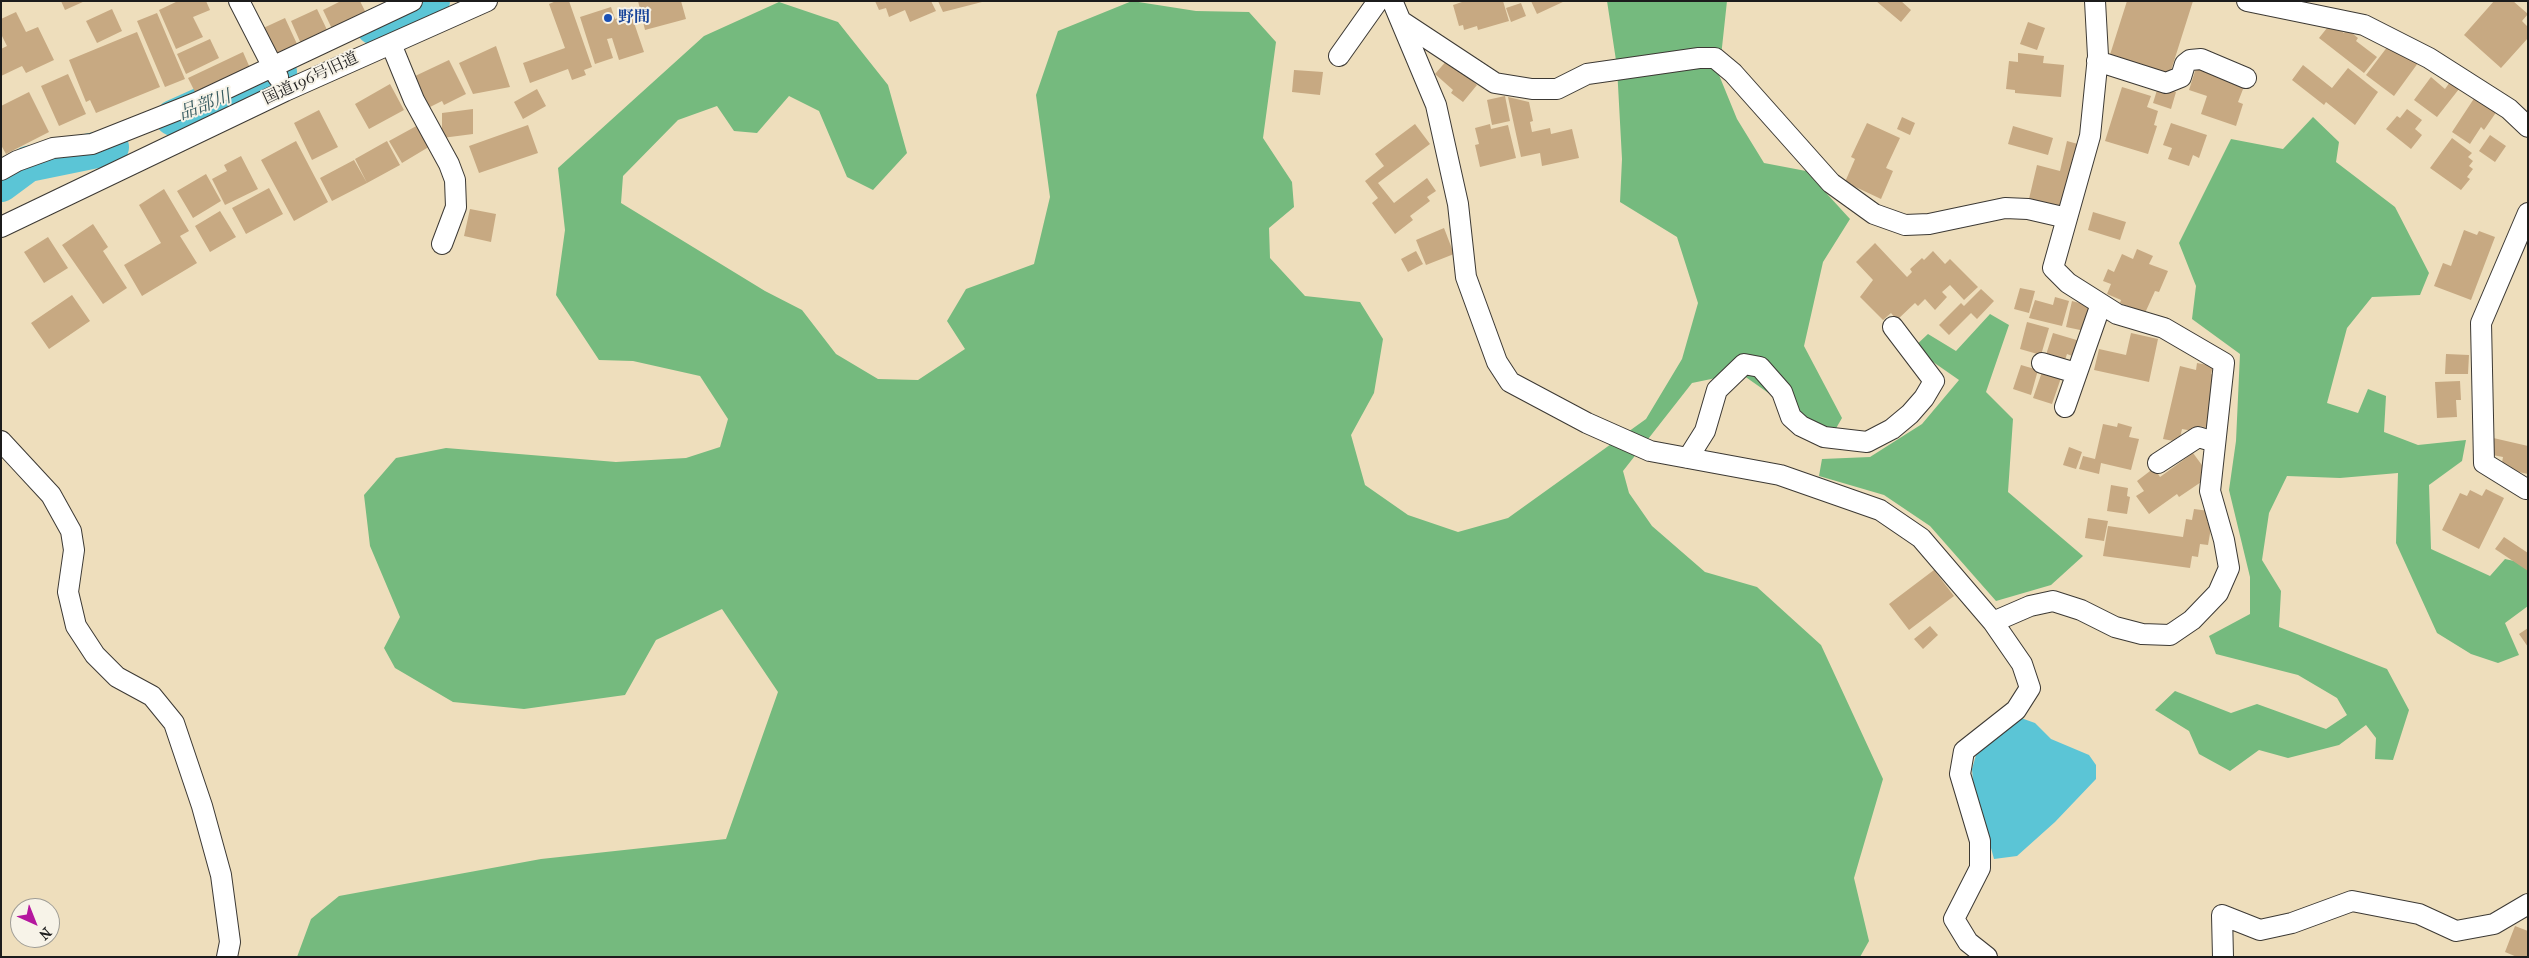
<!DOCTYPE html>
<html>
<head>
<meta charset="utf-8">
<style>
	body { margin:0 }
	#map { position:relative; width:2529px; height:958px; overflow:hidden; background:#eedebc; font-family:"IM FELL French Canon",serif }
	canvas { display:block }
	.frame { position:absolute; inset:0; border:2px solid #1c1c1c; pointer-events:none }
	.north { position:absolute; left:10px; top:898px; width:50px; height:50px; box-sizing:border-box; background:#f7f3e8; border:1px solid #9f9d96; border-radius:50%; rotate:136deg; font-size:14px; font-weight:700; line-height:20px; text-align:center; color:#1c1c1c }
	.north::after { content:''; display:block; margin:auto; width:18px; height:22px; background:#b5179e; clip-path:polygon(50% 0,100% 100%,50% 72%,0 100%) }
</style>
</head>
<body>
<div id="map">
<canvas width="2529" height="958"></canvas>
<div class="frame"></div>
<div class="north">N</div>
</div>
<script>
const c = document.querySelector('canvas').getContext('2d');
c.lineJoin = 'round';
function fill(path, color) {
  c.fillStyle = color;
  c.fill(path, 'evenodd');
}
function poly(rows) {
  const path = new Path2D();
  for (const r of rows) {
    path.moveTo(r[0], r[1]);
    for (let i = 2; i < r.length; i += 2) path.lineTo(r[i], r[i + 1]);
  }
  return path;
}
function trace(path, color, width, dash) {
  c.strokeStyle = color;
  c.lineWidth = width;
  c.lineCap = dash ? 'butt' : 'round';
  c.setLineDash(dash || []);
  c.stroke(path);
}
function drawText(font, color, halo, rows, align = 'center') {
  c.font = font + ' "IM FELL French Canon","Noto Serif JP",serif';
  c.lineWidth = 4;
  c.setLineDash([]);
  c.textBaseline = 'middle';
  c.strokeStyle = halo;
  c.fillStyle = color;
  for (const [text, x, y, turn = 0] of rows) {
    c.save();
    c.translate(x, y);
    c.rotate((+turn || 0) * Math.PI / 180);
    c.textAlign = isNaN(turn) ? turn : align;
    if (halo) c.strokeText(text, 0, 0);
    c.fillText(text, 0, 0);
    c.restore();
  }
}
const forest = poly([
	[1132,1,1196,11,1249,12,1276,42,1263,138,1292,182,1294,207,1269,228,1270,258,1305,296,1360,302,1383,339,1374,393,1351,435,1365,485,1408,515,1458,532,1508,518,1646,419,1682,359,1698,303,1677,237,1620,202,1622,159,1617,67,1607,1,1727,1,1719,75,1737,119,1764,163,1806,171,1850,219,1823,262,1804,346,1842,418,1831,437,1740,373,1692,383,1623,471,1629,493,1652,526,1705,572,1757,587,1821,645,1883,779,1854,878,1869,941,1860,957,297,957,311,919,339,896,541,859,726,839,778,692,722,609,656,640,625,695,524,709,453,702,395,668,384,648,400,617,370,546,364,495,396,458,446,448,616,462,686,458,720,447,728,419,700,376,633,361,599,360,556,295,565,230,558,168,704,36,779,2,838,22,888,85,907,153,873,190,847,177,819,111,789,96,757,133,734,131,717,106,678,120,623,176,621,203,765,291,802,310,836,354,878,379,918,380,965,349,947,321,966,289,1034,264,1050,197,1036,95,1058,31],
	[2313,117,2339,142,2336,162,2395,207,2429,273,2420,295,2372,297,2347,328,2327,403,2358,413,2368,389,2386,396,2384,432,2418,445,2466,440,2462,461,2429,485,2431,549,2490,576,2505,559,2528,564,2528,606,2505,623,2519,655,2498,663,2471,654,2437,633,2396,543,2398,473,2340,478,2287,476,2269,513,2262,560,2281,591,2279,627,2387,669,2409,710,2393,760,2375,759,2376,738,2366,725,2339,745,2288,758,2259,750,2230,771,2199,754,2189,731,2155,710,2175,691,2231,713,2257,704,2326,729,2347,715,2337,698,2298,675,2216,654,2209,636,2250,614,2250,577,2229,490,2236,441,2240,354,2192,319,2196,286,2179,243,2231,139,2283,149],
	[1990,314,2009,325,1986,392,2013,419,2008,492,2083,556,2051,585,1996,601,1930,526,1884,495,1819,476,1822,459,1870,457,1922,424,1959,380,1913,348,1928,334,1956,351]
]);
const water = poly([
	[2021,718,2035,723,2051,739,2089,755,2096,765,2096,779,2055,822,2017,856,1994,859,1973,782,1972,769,1976,755]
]);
const river = poly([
	[374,27,432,1],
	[173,118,204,104,221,103,279,72],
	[1,184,28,164,111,147]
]);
const building = poly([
	[61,1,85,1,65,10],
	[178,1,206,1,210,10,193,17,203,37,176,49,159,10],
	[341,1,360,1,367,15,333,31,323,10],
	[556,1,569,1,592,67,584,70,586,75,572,80,568,69,530,83,523,63,565,48,549,4],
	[638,1,681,1,686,19,645,30],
	[875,1,931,1,936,11,910,22,905,10,889,17,886,8,879,10],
	[938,1,982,1,982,2,943,12],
	[1465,1,1503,1,1509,21,1478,30,1477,26,1464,30,1463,25,1459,26,1453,5],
	[1531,1,1565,1,1537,14],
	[1876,1,1901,1,1911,10,1901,22],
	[2127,1,2193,1,2168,80,2108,61],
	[2494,1,2513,1,2528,14,2522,21,2528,27,2528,38,2501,68,2464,35],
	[1521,3,1526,16,1511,22,1506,8],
	[611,7,615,19,631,14,644,52,619,60,612,38,607,39,613,58,595,64,580,17],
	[112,9,122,31,97,43,86,21],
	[317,9,329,34,302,46,291,21],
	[16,12,26,32,38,27,54,60,26,73,22,66,1,76,1,49,7,46,1,34,1,19],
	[157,13,185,79,165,87,137,21],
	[285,18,297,44,271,56,259,30],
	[2028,22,2045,28,2037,50,2020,44],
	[2331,23,2344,33,2347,29,2358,38,2356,41,2377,57,2364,73,2319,38],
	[137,32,160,87,96,113,90,100,86,102,69,60],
	[210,39,219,58,186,74,177,54],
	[2391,42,2418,63,2394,96,2366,75],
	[496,46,510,87,473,94,459,63],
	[243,52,250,68,196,94,188,78],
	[2018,53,2044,56,2043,63,2064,65,2061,97,2015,93,2015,90,2006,89,2009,61,2018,62],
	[1448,59,1477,85,1463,102,1451,93,1453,90,1435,74],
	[449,60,466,94,444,105,442,101,428,108,413,77],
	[2303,65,2332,88,2348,68,2378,92,2355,125,2326,102,2324,105,2292,80],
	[2196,68,2245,84,2238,102,2243,104,2236,126,2201,114,2207,96,2189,90],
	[1294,70,1323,72,1320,95,1292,92],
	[68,74,86,114,59,126,41,86],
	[2431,77,2445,89,2450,82,2459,89,2437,117,2414,100],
	[390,84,404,110,369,129,355,104],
	[2122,87,2151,96,2147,107,2158,111,2154,125,2157,126,2148,154,2105,141],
	[2158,87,2176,92,2171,109,2153,103],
	[537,89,546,106,523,119,514,102],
	[29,92,49,132,6,154,1,145,1,106],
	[1505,96,1510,121,1492,125,1487,100],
	[1508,97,1529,102,1533,121,1530,122,1532,132,1550,128,1551,134,1572,129,1579,158,1542,166,1540,153,1521,157],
	[2475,97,2497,111,2484,130,2481,127,2470,144,2452,132],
	[473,109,473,134,442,138,442,113],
	[2407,109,2422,120,2415,129,2422,135,2411,149,2386,129,2397,116,2400,118],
	[319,110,338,147,312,160,294,123],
	[1902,117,1915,123,1910,135,1897,129],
	[1867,123,1900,138,1886,168,1893,171,1881,199,1845,182,1855,159,1851,157],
	[2171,123,2207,135,2199,158,2193,155,2189,166,2168,159,2172,148,2163,145],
	[420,124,432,145,402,163,389,141],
	[1415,124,1430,144,1378,183,1394,203,1427,178,1436,191,1427,197,1430,201,1410,216,1413,220,1395,234,1372,203,1378,198,1365,181,1384,166,1375,154],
	[1490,124,1491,129,1508,125,1516,158,1480,167,1475,145,1479,144,1475,128],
	[528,125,538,153,479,173,469,146],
	[2013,126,2053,138,2048,155,2008,144],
	[2490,135,2506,146,2495,162,2479,151],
	[2452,138,2472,153,2468,157,2473,161,2469,166,2473,169,2467,177,2470,179,2461,190,2430,168],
	[296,141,328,202,294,221,261,160],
	[387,141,400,165,367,183,355,159],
	[2067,141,2085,146,2075,181,2067,179,2059,211,2028,203,2037,165,2060,171],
	[241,156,258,189,225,205,212,179,227,171,224,165],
	[354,160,367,183,332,201,320,178],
	[206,174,221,201,193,218,177,191],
	[269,188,283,214,246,234,232,208],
	[164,189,189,231,180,236,197,263,142,296,124,265,161,243,139,205],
	[470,209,496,214,491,242,464,236],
	[220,211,236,237,210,252,195,226],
	[2093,212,2126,222,2120,240,2088,230],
	[93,224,108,247,103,251,127,288,103,304,62,245],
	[1444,228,1454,254,1426,265,1416,240],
	[2464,230,2477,235,2479,231,2495,237,2471,300,2434,286,2443,263,2451,266],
	[48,237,68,268,44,283,24,252],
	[1875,243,1907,277,1912,272,1910,269,1922,258,1924,260,1933,251,1945,264,1950,259,1978,287,1964,300,1950,285,1942,292,1947,297,1935,310,1925,299,1918,306,1915,303,1897,320,1891,313,1883,320,1860,297,1873,280,1856,262],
	[2137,249,2153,256,2149,264,2168,271,2159,292,2155,291,2145,313,2120,303,2121,300,2107,294,2111,284,2103,281,2108,269,2114,272,2122,254,2133,259],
	[1416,251,1423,264,1408,272,1401,259],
	[2020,288,2035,291,2029,313,2014,309],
	[1981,289,1994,301,1977,319,1971,313,1949,335,1939,325,1961,303,1964,306],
	[72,295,90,321,49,349,31,323],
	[2055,297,2069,301,2062,326,2029,318,2035,300,2053,305],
	[2072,301,2091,306,2085,331,2066,327],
	[2027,322,2049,328,2041,355,2020,349],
	[2053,333,2080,341,2075,357,2067,354,2064,363,2045,358],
	[2131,333,2158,339,2149,382,2094,370,2099,349,2126,355],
	[2446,354,2469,355,2468,374,2445,374],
	[2197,363,2213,366,2211,374,2214,375,2210,394,2219,396,2208,428,2200,426,2199,432,2182,429,2179,442,2163,439,2180,366,2196,370],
	[2021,365,2038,370,2031,395,2013,389],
	[2042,372,2061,378,2052,404,2033,398],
	[2460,381,2461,400,2456,400,2457,417,2437,418,2435,382],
	[2118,423,2132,427,2129,437,2139,439,2131,470,2101,463,2099,474,2079,469,2083,456,2095,459,2103,424,2117,427],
	[2489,437,2528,446,2528,474,2501,468,2503,457,2487,454],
	[2069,447,2082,452,2076,469,2063,465],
	[2193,453,2210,476,2179,497,2177,494,2149,514,2136,496,2144,491,2137,481,2154,468,2160,477],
	[2111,485,2128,488,2127,496,2130,497,2127,514,2107,511],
	[2486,489,2504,498,2479,549,2442,530,2460,493,2467,496,2470,490,2482,496],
	[2194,509,2209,511,2207,522,2212,522,2208,545,2200,544,2198,557,2192,556,2190,568,2103,556,2108,526,2183,537,2186,519,2192,520],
	[2088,518,2108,521,2104,541,2085,538],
	[2504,537,2528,553,2528,571,2495,549],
	[1934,570,1954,596,1909,630,1889,604],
	[1930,626,1938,635,1923,649,1914,639],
	[2528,628,2528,647,2519,634],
	[2515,926,2528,931,2528,957,2517,957,2505,952]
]);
const minor = poly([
	[239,1,278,77],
	[2247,1,2364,25,2429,58,2509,109,2528,127],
	[1394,5,1436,105,1458,204,1466,277,1497,362,1510,382,1587,423,1650,451,1780,475,1880,510,1921,538,1993,622,2022,664,2030,688,2016,710,1964,751,1960,774,1980,841,1980,868,1954,919,1968,942,1987,957],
	[1401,21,1495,83,1532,89,1557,89,1587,74,1699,58,1715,58,1733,73,1831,183,1874,214,1905,225,1929,224,2005,208,2028,209,2067,218],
	[391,44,414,100,449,164,455,180,456,207,442,244],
	[1339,56,1378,1],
	[2097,61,2166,83,2181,77,2185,64,2190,60,2201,59,2246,78],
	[1,170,17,161,53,148,92,144,198,102,412,1],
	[2528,213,2481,323,2484,463,2526,489,2528,488],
	[1,227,285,91,487,1],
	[2042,363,2076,373],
	[2065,407,2101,304],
	[1,441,51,495,71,531,74,550,68,592,76,626,95,655,117,677,152,696,174,723,202,806,221,875,230,942,227,957],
	[1688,458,1705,431,1717,390,1744,364,1760,367,1782,392,1791,417,1801,426,1824,437,1867,442,1892,429,1910,414,1924,398,1934,381,1893,327],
	[2158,463,2198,437,2215,442],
	[1993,622,2030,606,2053,601,2081,610,2115,627,2142,634,2170,635,2192,620,2218,593,2229,568,2224,540,2210,491,2224,363,2164,328,2117,314,2068,283,2053,268,2090,136,2098,56,2095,1],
	[2223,957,2222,915,2260,930,2292,923,2352,901,2419,914,2456,931,2494,924,2528,904]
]);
const markers = [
	[608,18,5,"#1a4fb4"]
];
const transitNames = [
	["野間",618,18]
];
const streetNames = [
	["国道196号旧道",311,79,-25]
];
const waterNames = [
	["品部川",205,106,-20]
];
fill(forest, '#75ba7e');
fill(water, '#5bc5d6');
trace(river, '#5bc5d6', 36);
fill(building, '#c7a982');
trace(minor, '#3c3934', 22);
trace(minor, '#fff', 20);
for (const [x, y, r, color] of markers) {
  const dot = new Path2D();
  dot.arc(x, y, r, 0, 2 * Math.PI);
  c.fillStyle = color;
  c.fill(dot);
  trace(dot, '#f7f3e8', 2);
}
drawText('bold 16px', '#164399', '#f7f3e8', transitNames, 'left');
drawText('16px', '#1c1c1c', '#f7f3e8', streetNames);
drawText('italic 18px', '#32575d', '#f7f3e8', waterNames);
</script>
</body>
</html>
